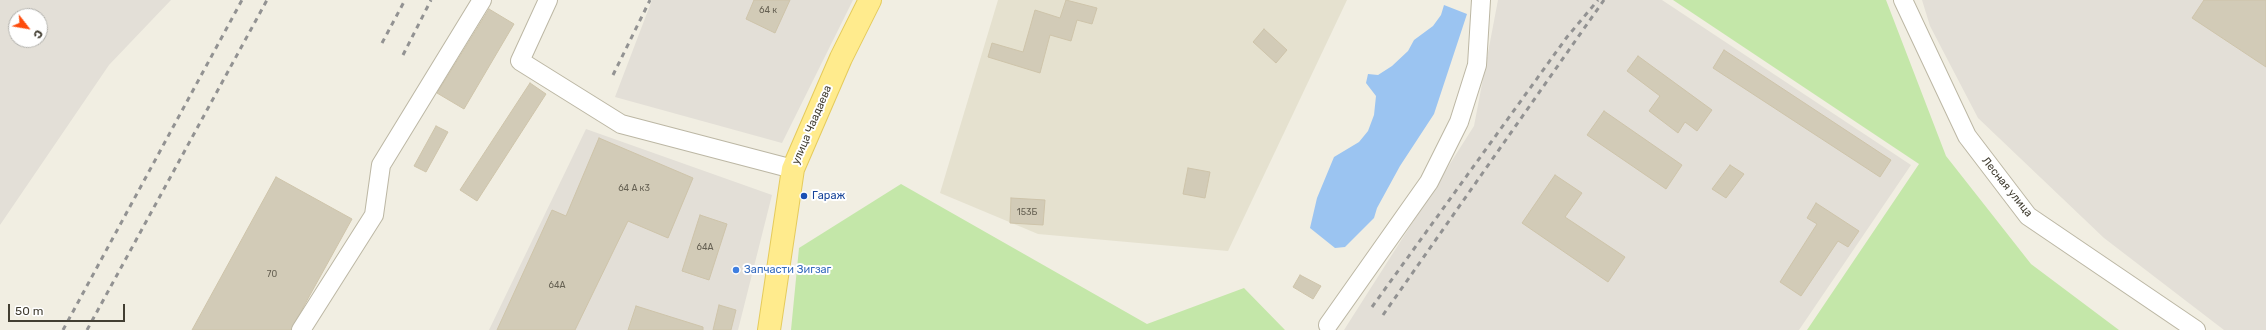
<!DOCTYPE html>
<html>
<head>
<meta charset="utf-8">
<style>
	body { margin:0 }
	#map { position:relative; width:2266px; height:330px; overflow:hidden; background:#f1eee2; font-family:Rubik,sans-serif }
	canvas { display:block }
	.north { position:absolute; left:8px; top:8px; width:40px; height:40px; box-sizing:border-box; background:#fff; border:1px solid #b3b2ad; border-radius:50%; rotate:121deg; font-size:11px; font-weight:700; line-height:16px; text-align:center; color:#423e32 }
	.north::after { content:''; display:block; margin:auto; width:14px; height:18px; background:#fd4c0c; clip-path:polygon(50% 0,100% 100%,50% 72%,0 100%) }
	.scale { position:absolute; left:8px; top:304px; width:117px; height:18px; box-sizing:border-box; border:2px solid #423e32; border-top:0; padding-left:5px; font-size:12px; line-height:14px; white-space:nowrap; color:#423e32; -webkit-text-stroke:3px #fff; paint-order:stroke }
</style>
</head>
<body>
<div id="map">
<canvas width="2266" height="330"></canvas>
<div class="north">С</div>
<div class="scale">50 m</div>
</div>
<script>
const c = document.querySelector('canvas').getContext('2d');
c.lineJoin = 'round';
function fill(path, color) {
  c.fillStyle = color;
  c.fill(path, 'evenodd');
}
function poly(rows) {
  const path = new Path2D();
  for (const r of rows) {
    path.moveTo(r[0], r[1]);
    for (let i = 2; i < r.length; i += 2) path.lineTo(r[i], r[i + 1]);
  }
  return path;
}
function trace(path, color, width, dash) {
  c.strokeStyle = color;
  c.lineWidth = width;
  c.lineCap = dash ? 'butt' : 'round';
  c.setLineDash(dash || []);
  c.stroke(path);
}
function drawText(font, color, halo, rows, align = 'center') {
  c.font = font + ' Rubik,sans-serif';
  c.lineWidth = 4;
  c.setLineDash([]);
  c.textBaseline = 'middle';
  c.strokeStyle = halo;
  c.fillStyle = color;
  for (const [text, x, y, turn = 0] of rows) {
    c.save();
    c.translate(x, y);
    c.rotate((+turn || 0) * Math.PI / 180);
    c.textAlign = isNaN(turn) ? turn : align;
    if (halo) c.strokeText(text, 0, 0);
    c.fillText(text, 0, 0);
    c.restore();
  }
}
const residential = poly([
	[998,0,1347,0,1228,251,1038,234,940,193]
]);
const industrial = poly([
	[0,0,171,0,109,65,0,225],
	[16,16,40,16,40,40,16,40],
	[652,0,853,0,782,143,615,97],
	[1498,0,1662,0,1911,165,1799,330,1344,330,1474,126],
	[1922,0,2266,0,2266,330,2224,330,2104,238,1978,118,1930,26],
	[586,129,772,195,738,330,489,330]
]);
const green = poly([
	[1673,0,1886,0,1946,156,2031,264,2119,330,1807,330,1919,164],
	[901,184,1147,324,1244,288,1285,330,791,330,799,248]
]);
const water = poly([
	[1444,5,1467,14,1434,114,1400,166,1377,208,1374,218,1345,247,1335,248,1310,228,1317,198,1334,157,1359,142,1368,131,1374,115,1376,96,1366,83,1368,74,1378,75,1392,66,1408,51,1414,40,1433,26,1441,15]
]);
const building = poly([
	[754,0,790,0,775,33,746,19,754,0],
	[1066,0,1097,8,1092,24,1077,20,1071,41,1050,35,1040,73,988,57,992,43,1023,52,1035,10,1060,18,1066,0],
	[2204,0,2266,0,2266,67,2192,18,2204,0],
	[489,9,514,24,464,109,437,93,489,9],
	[1264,29,1287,50,1276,63,1253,42,1264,29],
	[1724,50,1891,160,1880,177,1713,68,1724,50],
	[1638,56,1712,110,1697,131,1685,122,1678,133,1649,111,1660,96,1627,71,1638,56],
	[530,83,546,94,477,201,460,190,530,83],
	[1604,111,1682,165,1666,189,1587,135,1604,111],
	[436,126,448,132,426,172,414,166,436,126],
	[599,138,693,178,668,238,628,221,575,330,497,330,552,210,566,216,599,138],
	[1730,165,1744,174,1726,198,1712,189,1730,165],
	[1188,168,1210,172,1205,198,1183,194,1188,168],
	[1555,175,1582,193,1565,217,1625,257,1608,282,1522,223,1555,175],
	[276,177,352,219,305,304,291,330,192,330,276,177],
	[1011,198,1045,200,1043,225,1010,223,1011,198],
	[1816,203,1859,231,1848,247,1838,241,1801,296,1780,282,1817,224,1807,218,1816,203],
	[700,215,727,224,709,280,682,271,700,215],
	[1300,275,1321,286,1313,299,1293,287,1300,275],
	[719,305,736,310,731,330,713,330,719,305],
	[636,306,703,327,703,330,628,330,636,306]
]);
const minor = poly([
	[548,0,520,61,621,124,793,169],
	[1903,0,1967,136,2028,216,2196,330],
	[1328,325,1429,182,1459,122,1477,65,1481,0],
	[301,330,374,215,381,165,482,0]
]);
const major = poly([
	[769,330,793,169,841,58,870,0]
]);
const rail = poly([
	[382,43,405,0],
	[403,55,431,0],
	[613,75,650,0],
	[1372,307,1567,37,1598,0],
	[1383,315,1604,0],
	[63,330,242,0],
	[87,330,267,0]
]);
const markers = [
	[804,196,4,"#1a4fb4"],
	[736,270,4,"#3f7fe0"]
];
const numberNames = [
	["64 к",768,10],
	["64 А к3",634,188],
	["153Б",1027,212],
	["64А",705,247],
	["70",272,274],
	["64А",557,285]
];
const streetNames = [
	["улица Чаадаева",812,125,-67],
	["Лесная улица",2007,187,51]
];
const transitNames = [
	["Гараж",812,196]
];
const shopNames = [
	["Запчасти Зигзаг",744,270]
];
fill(residential, '#e5e1cf');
fill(industrial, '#e3dfd7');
fill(green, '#c4e7a9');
fill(water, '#9bc4f1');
fill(building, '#d2cbb7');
trace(building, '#cec4aa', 1);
trace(minor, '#bcb7a4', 20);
trace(major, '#e5cb5c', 24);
trace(minor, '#fff', 18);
trace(major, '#ffeb8d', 22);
trace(rail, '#929292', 3, [5, 5]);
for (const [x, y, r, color] of markers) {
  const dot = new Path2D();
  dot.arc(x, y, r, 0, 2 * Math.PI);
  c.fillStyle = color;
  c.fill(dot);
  trace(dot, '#fff', 1.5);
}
drawText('9px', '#666153', null, numberNames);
drawText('11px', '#423e32', '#fff', streetNames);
drawText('11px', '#164399', '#fff', transitNames, 'left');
drawText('11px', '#366cbe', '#fff', shopNames, 'left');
</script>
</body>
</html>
